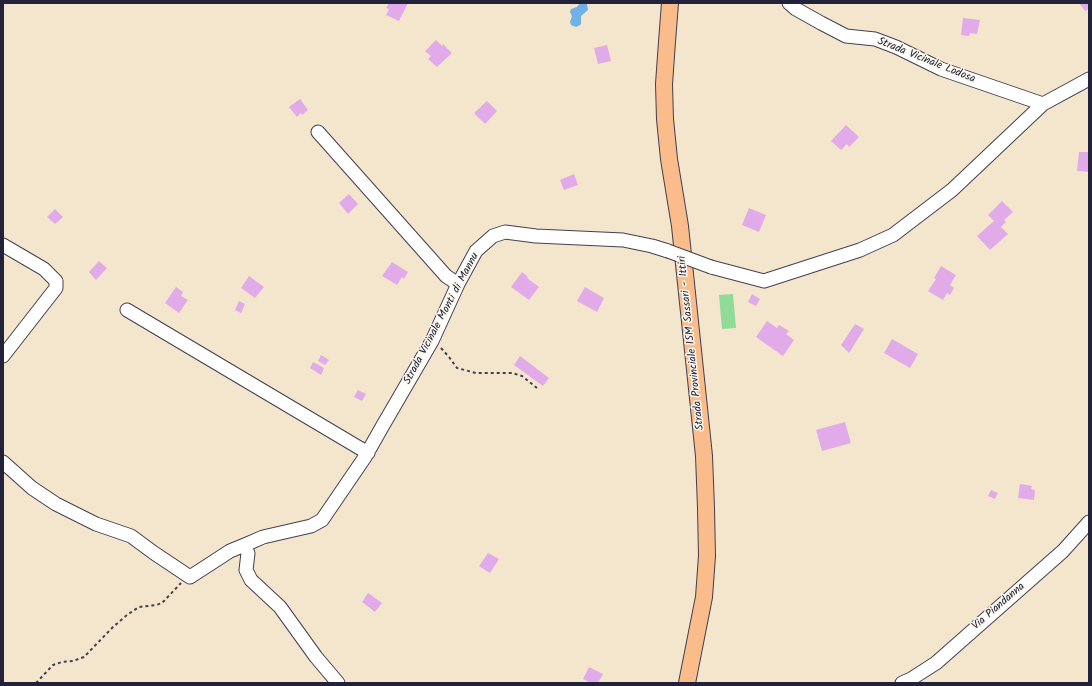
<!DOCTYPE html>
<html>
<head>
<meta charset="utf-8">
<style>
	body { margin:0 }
	#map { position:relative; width:1092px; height:686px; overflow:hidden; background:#f4e6cd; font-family:Kalam,sans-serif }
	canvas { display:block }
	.frame { position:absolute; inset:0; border:4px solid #22223b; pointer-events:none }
</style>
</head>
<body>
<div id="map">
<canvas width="1092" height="686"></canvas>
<div class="frame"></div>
</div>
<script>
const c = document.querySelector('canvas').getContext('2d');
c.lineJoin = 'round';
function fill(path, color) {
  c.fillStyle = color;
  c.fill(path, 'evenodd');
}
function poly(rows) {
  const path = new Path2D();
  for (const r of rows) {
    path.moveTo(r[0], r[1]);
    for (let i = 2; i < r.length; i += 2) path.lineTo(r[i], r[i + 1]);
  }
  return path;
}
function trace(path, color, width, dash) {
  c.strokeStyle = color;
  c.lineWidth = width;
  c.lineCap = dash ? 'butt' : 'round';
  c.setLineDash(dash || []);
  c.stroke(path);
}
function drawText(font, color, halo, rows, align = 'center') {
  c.font = font + ' Kalam,sans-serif';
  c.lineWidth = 3;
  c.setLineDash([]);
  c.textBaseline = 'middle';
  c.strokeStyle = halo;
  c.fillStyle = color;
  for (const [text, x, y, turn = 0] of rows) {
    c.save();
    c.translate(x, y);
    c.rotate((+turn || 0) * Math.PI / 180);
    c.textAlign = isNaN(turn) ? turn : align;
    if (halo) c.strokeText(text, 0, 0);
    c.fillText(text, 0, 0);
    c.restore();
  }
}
const green = poly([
	[733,294,736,328,722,329,719,295]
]);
const water = poly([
	[580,3,584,3,587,4,588,10,581,16,581,24,580,25,576,27,571,25,570,22,572,16,570,12,571,9,577,7]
]);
const building = poly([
	[389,3,408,3,399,21,386,15,389,9,386,8],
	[1079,3,1089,3,1089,9,1085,11],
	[963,18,980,20,977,34,970,33,969,36,961,35],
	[436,40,442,46,443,44,452,53,437,67,428,59,431,56,425,51],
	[607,45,611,61,598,64,594,48],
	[300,99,308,110,302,115,301,113,297,117,289,107],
	[487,101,497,111,485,124,474,113],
	[846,125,859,137,849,147,847,144,841,150,831,141],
	[1079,152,1089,152,1089,172,1077,171],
	[574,174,578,185,564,190,560,180],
	[349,194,358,204,348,214,339,203],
	[1002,201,1013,212,1004,220,1006,222,1001,227,1008,234,990,250,977,236,994,221,988,215],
	[749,208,766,215,759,232,742,225],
	[55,209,63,217,55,224,47,217],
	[99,261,107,268,96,280,89,272],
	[392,262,408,272,404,279,402,277,397,285,382,276],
	[941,266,956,275,950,285,954,288,950,295,947,293,943,300,928,291,936,279,934,278],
	[522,272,528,277,527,278,539,287,529,300,511,287],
	[249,276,264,287,255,298,241,288],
	[176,287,183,292,181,296,188,300,179,313,165,303],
	[585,287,604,298,597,312,577,301],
	[752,294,760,299,756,306,748,302],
	[239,301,245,304,241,313,235,310],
	[767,321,777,328,779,325,789,331,786,334,794,340,783,356,756,337],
	[855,324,864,329,849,353,841,345],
	[892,339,918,354,910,368,884,353],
	[321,355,329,360,325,365,318,361],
	[520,356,549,378,543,386,514,365],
	[313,362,324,368,321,375,310,368],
	[358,390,366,394,362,401,354,397],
	[845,422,851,443,822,451,816,430],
	[1020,484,1032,486,1031,489,1035,490,1034,500,1018,498],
	[991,490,998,493,995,499,988,496],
	[488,553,499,559,490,573,479,566],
	[368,593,382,603,375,612,362,602],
	[589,667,603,674,598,683,588,683,589,682,583,679]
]);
const path = poly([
	[441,348,449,357,457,368,476,373,512,373,522,376,537,388],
	[36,683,53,665,62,662,73,661,84,657,113,627,127,615,139,607,156,605,162,603,181,583]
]);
const minor = poly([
	[789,3,796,9,821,23,846,36,875,39,896,47,941,69,1043,104],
	[318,132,446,276,458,284],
	[3,245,44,269,56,281,56,288,3,356],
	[711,267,764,281,860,250,893,235,952,190,1043,104,1089,79],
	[127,310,368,453],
	[3,462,32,488,56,504,96,524,131,536,154,553,190,577,230,551,247,544,263,537,311,526,322,520,365,457,382,427,432,341,458,284,476,251,493,236,505,232,536,236,623,240,652,246,668,251],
	[248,553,246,570,251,580,280,607,316,657,338,683],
	[902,683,911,679,936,663,1063,551,1089,522]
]);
const major = poly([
	[670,3,667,42,664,84,665,119,669,159,680,226,704,456,706,508,707,556,704,597,687,683]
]);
const minorBridge = poly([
	[668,251,711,267]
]);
const streetNames = [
	["Strada Vicinale Lodosa",926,61,22],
	["Strada Vicinale Monti di Mannu",442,319,-62],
	["Strada Provinciale 15M Sassari - Ittiri",692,343,-96],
	["Via Piandanna",999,607,-41]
];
fill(green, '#90db97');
fill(water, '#6fb1e4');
fill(building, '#e0abe8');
trace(minor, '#423f51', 15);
trace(major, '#423f51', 18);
trace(path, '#423f51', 2, [3, 3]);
trace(minor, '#fff', 13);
trace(major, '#fabc8b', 16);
trace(minorBridge, '#423f51', 15, []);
trace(minorBridge, '#fff', 13);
drawText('11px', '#22223b', '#fbf7ec', streetNames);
</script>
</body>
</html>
